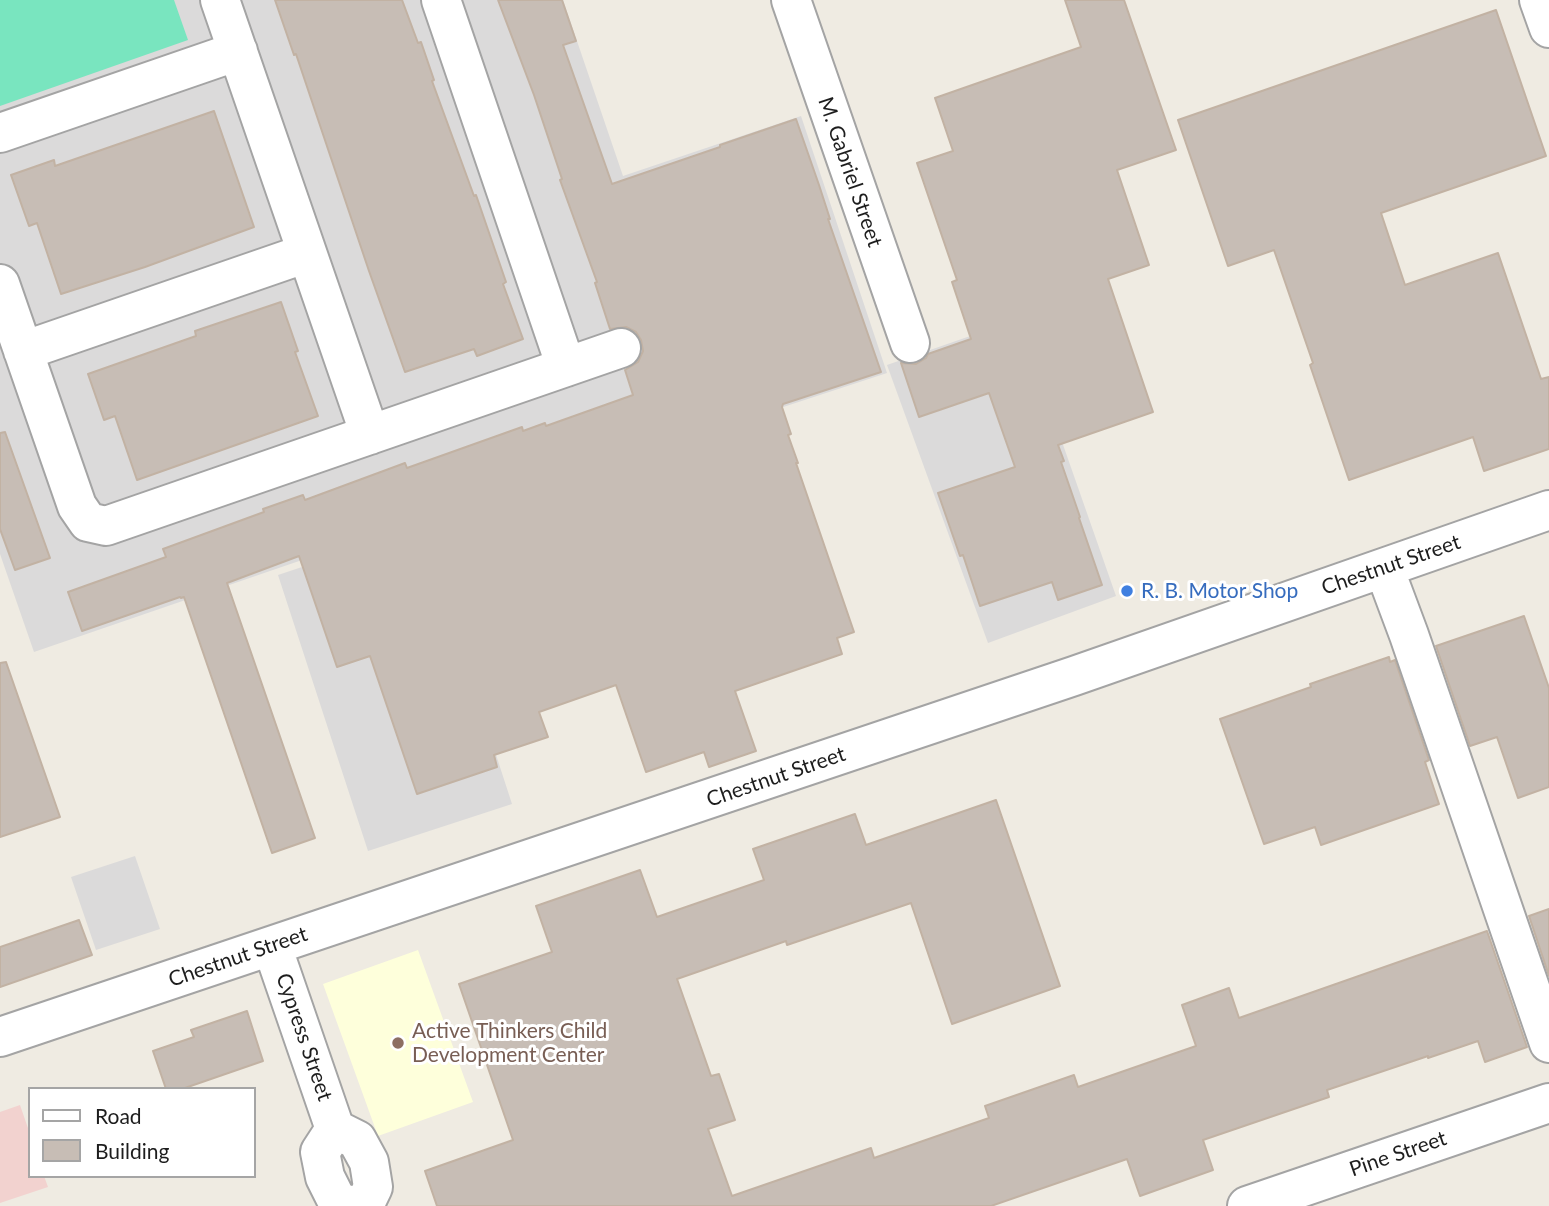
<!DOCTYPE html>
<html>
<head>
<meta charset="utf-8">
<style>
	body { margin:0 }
	#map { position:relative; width:1549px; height:1206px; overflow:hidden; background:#efebe2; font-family:Lato,sans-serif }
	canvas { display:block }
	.legend { position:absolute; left:28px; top:1087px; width:228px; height:91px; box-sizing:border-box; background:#fff; border:2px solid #a5a5a5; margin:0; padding:9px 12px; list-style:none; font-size:21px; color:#1d1d1d }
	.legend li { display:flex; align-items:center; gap:14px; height:35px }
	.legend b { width:35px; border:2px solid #a5a5a5 }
</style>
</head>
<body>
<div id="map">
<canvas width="1549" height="1206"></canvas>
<ul class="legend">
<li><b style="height:9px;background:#fff"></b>Road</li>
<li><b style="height:19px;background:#c7bdb5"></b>Building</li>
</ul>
</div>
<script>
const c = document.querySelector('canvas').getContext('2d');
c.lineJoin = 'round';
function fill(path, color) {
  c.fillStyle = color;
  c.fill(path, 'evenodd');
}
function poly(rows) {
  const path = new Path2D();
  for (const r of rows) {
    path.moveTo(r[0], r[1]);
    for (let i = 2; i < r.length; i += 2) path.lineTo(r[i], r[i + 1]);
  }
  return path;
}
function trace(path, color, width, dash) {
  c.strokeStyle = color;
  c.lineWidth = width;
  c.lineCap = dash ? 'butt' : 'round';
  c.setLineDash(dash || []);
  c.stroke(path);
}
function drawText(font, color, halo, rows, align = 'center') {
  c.font = font + ' Lato,sans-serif';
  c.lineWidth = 6;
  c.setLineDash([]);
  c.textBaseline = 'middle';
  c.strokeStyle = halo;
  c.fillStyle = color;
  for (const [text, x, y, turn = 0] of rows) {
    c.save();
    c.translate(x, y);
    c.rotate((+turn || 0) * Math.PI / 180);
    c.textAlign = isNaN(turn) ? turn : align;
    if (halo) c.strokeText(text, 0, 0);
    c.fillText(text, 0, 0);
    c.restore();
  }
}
const residential = poly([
	[0,0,563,0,623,176,801,116,887,373,710,431,707,421,34,652,0,554],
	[1019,319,1116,596,988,643,887,365],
	[422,527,512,804,368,851,278,575],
	[135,856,160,929,96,950,71,877]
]);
const commercial = poly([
	[20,1105,30,1134,30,1176,44,1176,48,1187,0,1203,0,1112]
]);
const education = poly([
	[418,950,473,1102,378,1136,323,984]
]);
const pitch = poly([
	[0,0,174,0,188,40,0,106]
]);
const building = poly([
	[275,0,402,0,418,43,421,42,434,80,432,81,474,196,476,195,506,282,503,284,523,339,477,356,474,349,405,372,369,271,296,54,294,55,275,0],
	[498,0,562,0,576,41,563,45,612,184,720,147,720,145,796,119,819,185,830,219,828,219,881,372,783,404,782,407,791,434,788,435,798,463,796,463,854,632,837,638,842,654,735,691,756,751,709,767,704,752,646,772,616,685,539,712,548,737,494,755,497,767,417,794,370,656,337,667,299,556,227,583,315,838,272,853,184,597,181,598,180,597,82,631,68,592,166,557,163,549,264,512,263,509,303,495,305,500,405,463,407,468,522,427,523,431,545,423,546,426,633,395,625,370,638,362,643,351,641,340,636,332,626,327,610,329,595,283,597,282,560,180,562,179,534,95,498,0],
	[1065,0,1124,0,1176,150,1117,170,1149,265,1108,279,1153,412,1058,445,1064,461,1061,462,1080,517,1079,518,1102,585,1058,600,1052,582,980,606,963,555,960,556,938,493,1015,467,989,393,919,417,901,363,916,364,926,358,928,354,971,339,952,282,957,280,917,163,953,151,935,98,1081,47,1065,0],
	[1496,10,1546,156,1381,213,1405,285,1498,253,1541,379,1549,377,1549,449,1484,471,1473,437,1349,480,1310,365,1313,363,1274,250,1228,266,1178,120,1496,10],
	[214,111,254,227,145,267,61,294,37,223,29,226,11,175,54,160,55,166,214,111],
	[281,302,298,351,295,352,318,416,137,480,115,416,104,420,88,374,196,336,195,331,281,302],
	[5,432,50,558,15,570,0,529,0,433,5,432],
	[1524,616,1549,688,1549,787,1518,798,1497,737,1470,746,1436,646,1524,616],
	[1389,657,1390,662,1395,660,1429,760,1425,762,1439,804,1321,845,1315,827,1264,844,1220,719,1311,687,1310,684,1389,657],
	[6,662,60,817,0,837,0,663,6,662],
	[996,800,1060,986,952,1024,911,903,787,945,786,941,677,979,711,1076,719,1074,735,1120,708,1129,732,1196,871,1148,874,1158,989,1118,985,1106,1074,1075,1078,1087,1196,1046,1182,1005,1229,988,1239,1018,1487,931,1527,1047,1485,1062,1478,1041,1428,1058,1428,1056,1327,1090,1329,1097,1203,1140,1213,1170,1140,1196,1127,1159,991,1206,437,1206,425,1171,513,1140,459,984,552,952,536,906,640,870,657,917,764,880,753,849,855,814,866,845,996,800],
	[1549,909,1549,976,1529,916,1549,909],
	[79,920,92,955,0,987,0,947,79,920],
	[247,1011,263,1061,182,1089,166,1089,153,1051,194,1037,191,1030,247,1011]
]);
const minor = poly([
	[220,0,370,435],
	[441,0,566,367],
	[791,0,910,343],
	[1539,0,1549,28],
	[0,133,238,51],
	[0,284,77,506,88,522,106,526,621,348],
	[23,351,307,253],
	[1384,568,1409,635,1549,1043],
	[272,946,335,1129,357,1140,369,1162,373,1187,364,1206],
	[0,1037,1074,676,1549,510],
	[335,1129,320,1152,325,1177,337,1201,352,1206],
	[1247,1206,1549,1103]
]);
const markers = [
	[1127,591,7,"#3f7fe0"],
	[398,1043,7,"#8d6e63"]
];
const streetNames = [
	["M. Gabriel Street",850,172,71],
	["Chestnut Street",1391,565,-19],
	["Chestnut Street",776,777,-19],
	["Chestnut Street",238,957,-19],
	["Cypress Street",304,1037,71],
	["Pine Street",1398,1154,-19]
];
const shopNames = [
	["R. B. Motor Shop",1141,591]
];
const educationNames = [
	["Active Thinkers Child",412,1031],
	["Development Center",412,1055]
];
fill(residential, '#dbdada');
fill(commercial, '#f2d2cf');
fill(education, '#feffdb');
fill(pitch, '#79e5bf');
fill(building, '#c7bdb5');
trace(building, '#c2b2a3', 2);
trace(minor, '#a4a4a4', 42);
trace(minor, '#fff', 38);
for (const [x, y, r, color] of markers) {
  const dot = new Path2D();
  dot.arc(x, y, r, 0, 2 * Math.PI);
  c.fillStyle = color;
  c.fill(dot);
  trace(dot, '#fff', 2.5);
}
drawText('21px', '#1d1d1d', '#fff', streetNames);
drawText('21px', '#366cbe', '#fff', shopNames, 'left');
drawText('21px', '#785e54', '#fff', educationNames, 'left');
</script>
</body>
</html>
